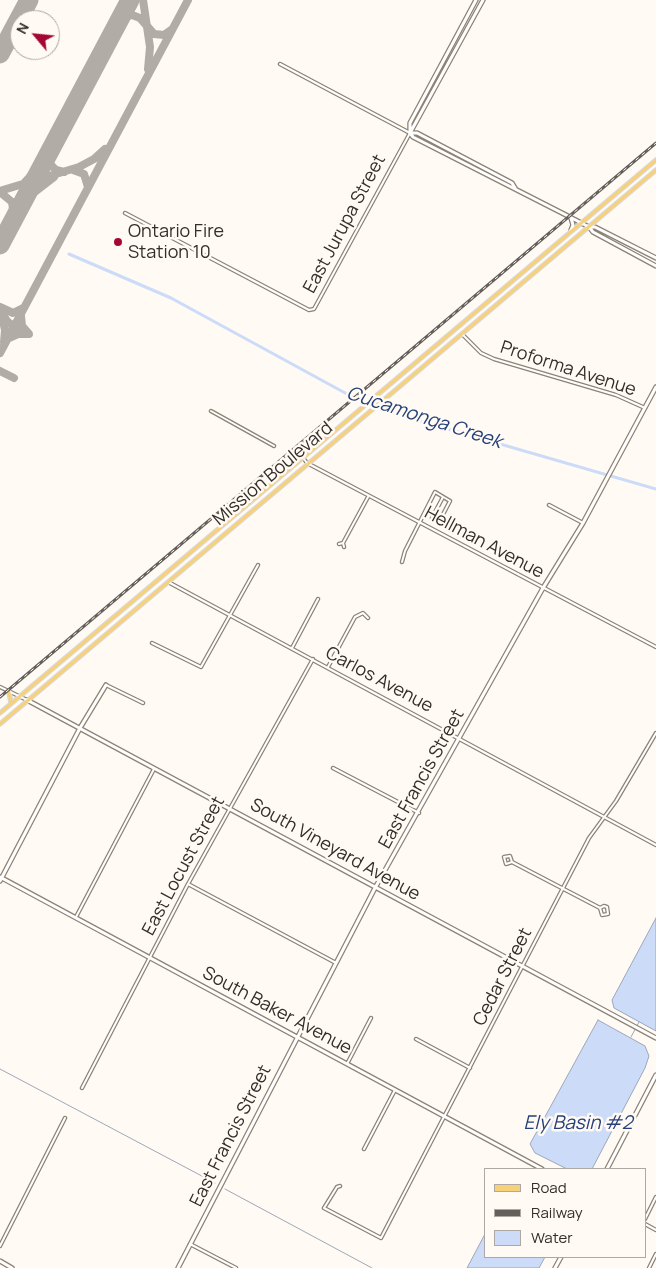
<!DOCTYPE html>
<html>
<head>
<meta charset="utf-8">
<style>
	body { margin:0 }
	#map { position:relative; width:656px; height:1268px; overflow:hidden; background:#fffaf4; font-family:Manrope,sans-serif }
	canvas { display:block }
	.legend { position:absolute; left:484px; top:1168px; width:162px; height:90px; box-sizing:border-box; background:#fffaf4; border:1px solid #ada8a3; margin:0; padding:6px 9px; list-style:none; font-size:15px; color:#332e29 }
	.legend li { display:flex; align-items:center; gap:10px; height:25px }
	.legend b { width:25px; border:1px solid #ada8a3 }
	.north { position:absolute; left:10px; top:10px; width:50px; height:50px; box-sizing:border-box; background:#fffaf4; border:1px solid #ada8a3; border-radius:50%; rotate:298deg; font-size:14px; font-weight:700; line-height:20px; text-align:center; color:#332e29 }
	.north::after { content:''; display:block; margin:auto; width:18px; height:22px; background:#a40734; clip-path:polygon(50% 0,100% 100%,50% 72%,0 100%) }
</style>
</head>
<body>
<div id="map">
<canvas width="656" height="1268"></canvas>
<ul class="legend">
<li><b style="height:6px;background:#f7d17a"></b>Road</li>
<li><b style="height:6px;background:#645f5a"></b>Railway</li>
<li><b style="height:14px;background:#cbdbf8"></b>Water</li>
</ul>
<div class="north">N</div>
</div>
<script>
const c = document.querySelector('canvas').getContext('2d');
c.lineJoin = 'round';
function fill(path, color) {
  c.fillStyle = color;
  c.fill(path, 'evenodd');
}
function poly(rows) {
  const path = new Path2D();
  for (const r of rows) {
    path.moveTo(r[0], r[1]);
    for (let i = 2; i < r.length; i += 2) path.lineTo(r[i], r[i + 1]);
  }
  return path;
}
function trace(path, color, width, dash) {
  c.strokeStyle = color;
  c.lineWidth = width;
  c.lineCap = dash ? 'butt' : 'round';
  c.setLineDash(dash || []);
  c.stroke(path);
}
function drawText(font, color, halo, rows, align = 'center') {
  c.font = font + ' Manrope,sans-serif';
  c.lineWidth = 5;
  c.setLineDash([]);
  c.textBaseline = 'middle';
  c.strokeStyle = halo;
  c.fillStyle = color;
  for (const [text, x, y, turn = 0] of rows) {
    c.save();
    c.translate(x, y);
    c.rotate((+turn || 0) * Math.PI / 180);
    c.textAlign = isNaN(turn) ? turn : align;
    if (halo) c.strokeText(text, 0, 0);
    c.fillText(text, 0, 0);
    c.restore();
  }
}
const water = poly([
	[656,918,656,1031,614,1008,612,1000,656,918],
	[598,1020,645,1046,649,1056,645,1068,592,1169,567,1169,535,1153,530,1144,598,1020],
	[485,1234,485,1257,545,1257,539,1268,467,1268,485,1234]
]);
const stream = poly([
	[631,1037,639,1022],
	[0,1069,215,1183],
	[225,1189,372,1268]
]);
const canal = poly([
	[69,254,171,298,358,400,417,420,656,489]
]);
const taxiway = poly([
	[143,0,150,47,148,69],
	[118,22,125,17,132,15,140,18,154,34,164,35,171,30],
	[51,148,49,158,51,165,56,170,64,172],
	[73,170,84,174,88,187],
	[25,182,43,163],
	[0,191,79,167,94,159,105,149],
	[0,192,12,202,14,216],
	[15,216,32,194,54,177],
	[0,245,0,244],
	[0,307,13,313,23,308],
	[0,311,8,322,18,329],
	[2,317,5,330,4,342],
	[9,338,18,334,29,334,22,326,21,316],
	[0,353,188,0],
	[0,371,14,378]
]);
const runway = poly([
	[0,54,29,0],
	[0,245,130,0]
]);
const street = poly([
	[125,213,309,310,314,309,410,133,280,64],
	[462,334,481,353,494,359,616,395,645,408],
	[211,411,274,446],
	[304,459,307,463,656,647],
	[549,505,583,523],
	[343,543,368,497],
	[339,544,343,543,344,547],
	[402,562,405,551,435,492,450,501,439,522,432,518,443,497],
	[170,583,656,845],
	[152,643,201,667,258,565],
	[292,648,318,599],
	[328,667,355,617,363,613,368,618],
	[106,685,143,703],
	[0,687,27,700],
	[333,768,419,813],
	[512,862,510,856,504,857,506,864,512,862,600,908,602,915,608,914,607,907,604,906,600,908],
	[188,884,336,963],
	[76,917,154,769],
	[416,1039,470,1068],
	[347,1064,371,1018],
	[82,1088,188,884,313,659],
	[364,1149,395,1090],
	[340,1186,337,1187,324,1208,381,1238,589,838,616,801,656,733],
	[645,1219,656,1197],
	[645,1224,656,1230],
	[190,1244,236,1268],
	[0,1246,65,1118],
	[649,1268,656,1254]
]);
const secondary = poly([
	[410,132,410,123,476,0],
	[410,133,413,137,564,214,589,227,593,232,656,266],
	[410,133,483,0],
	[411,133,417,133,512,183,515,188],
	[590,227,595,227,656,258],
	[571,230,573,225,571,218],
	[27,700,656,1038],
	[0,877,542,1169],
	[0,881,80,728,106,685],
	[607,1169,656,1075],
	[0,1261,12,1268],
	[178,1268,375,888,543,588,583,523,656,387],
	[555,1268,561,1257]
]);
const primary = poly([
	[9,692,11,703],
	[0,713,656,160],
	[0,724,656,170]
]);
const rail = poly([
	[0,697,656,143]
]);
const markers = [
	[118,242,5,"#a40734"]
];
const streetNames = [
	["East Jurupa Street",345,224,-62],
	["Proforma Avenue",568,369,18],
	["Mission Boulevard",273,474,-40],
	["Hellman Avenue",484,543,28],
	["Carlos Avenue",379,680,28],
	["East Francis Street",422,779,-61],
	["South Vineyard Avenue",335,850,29],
	["East Locust Street",184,866,-62],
	["Cedar Street",503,977,-63],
	["South Baker Avenue",277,1011,28],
	["East Francis Street",231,1136,-63]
];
const poiNames = [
	["Ontario Fire",128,232],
	["Station 10",128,253]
];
const waterNames = [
	["Cucamonga Creek",424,418,18],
	["Ely Basin #2",578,1124]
];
fill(water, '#cbdbf8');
trace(water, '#9da7ba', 1);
trace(stream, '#9da7ba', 1);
trace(canal, '#cbdbf8', 3);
trace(taxiway, '#b2aca7', 8);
trace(runway, '#b2aca7', 19);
trace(street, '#8d8274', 4.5);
trace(secondary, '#8d8274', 5.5);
trace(primary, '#dad9d8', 5.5);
trace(street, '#fff', 2);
trace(secondary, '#fff', 3);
trace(primary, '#f7d17a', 3);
trace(rail, '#645f5a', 3);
trace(rail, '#fffaf4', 1, [4]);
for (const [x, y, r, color] of markers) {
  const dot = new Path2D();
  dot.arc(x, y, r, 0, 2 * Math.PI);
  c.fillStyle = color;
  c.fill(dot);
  trace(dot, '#fffaf4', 2);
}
drawText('18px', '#332e29', '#fffaf4', streetNames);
drawText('18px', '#332e29', '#fffaf4', poiNames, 'left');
drawText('italic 19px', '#26417a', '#fffaf4', waterNames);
</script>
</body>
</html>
